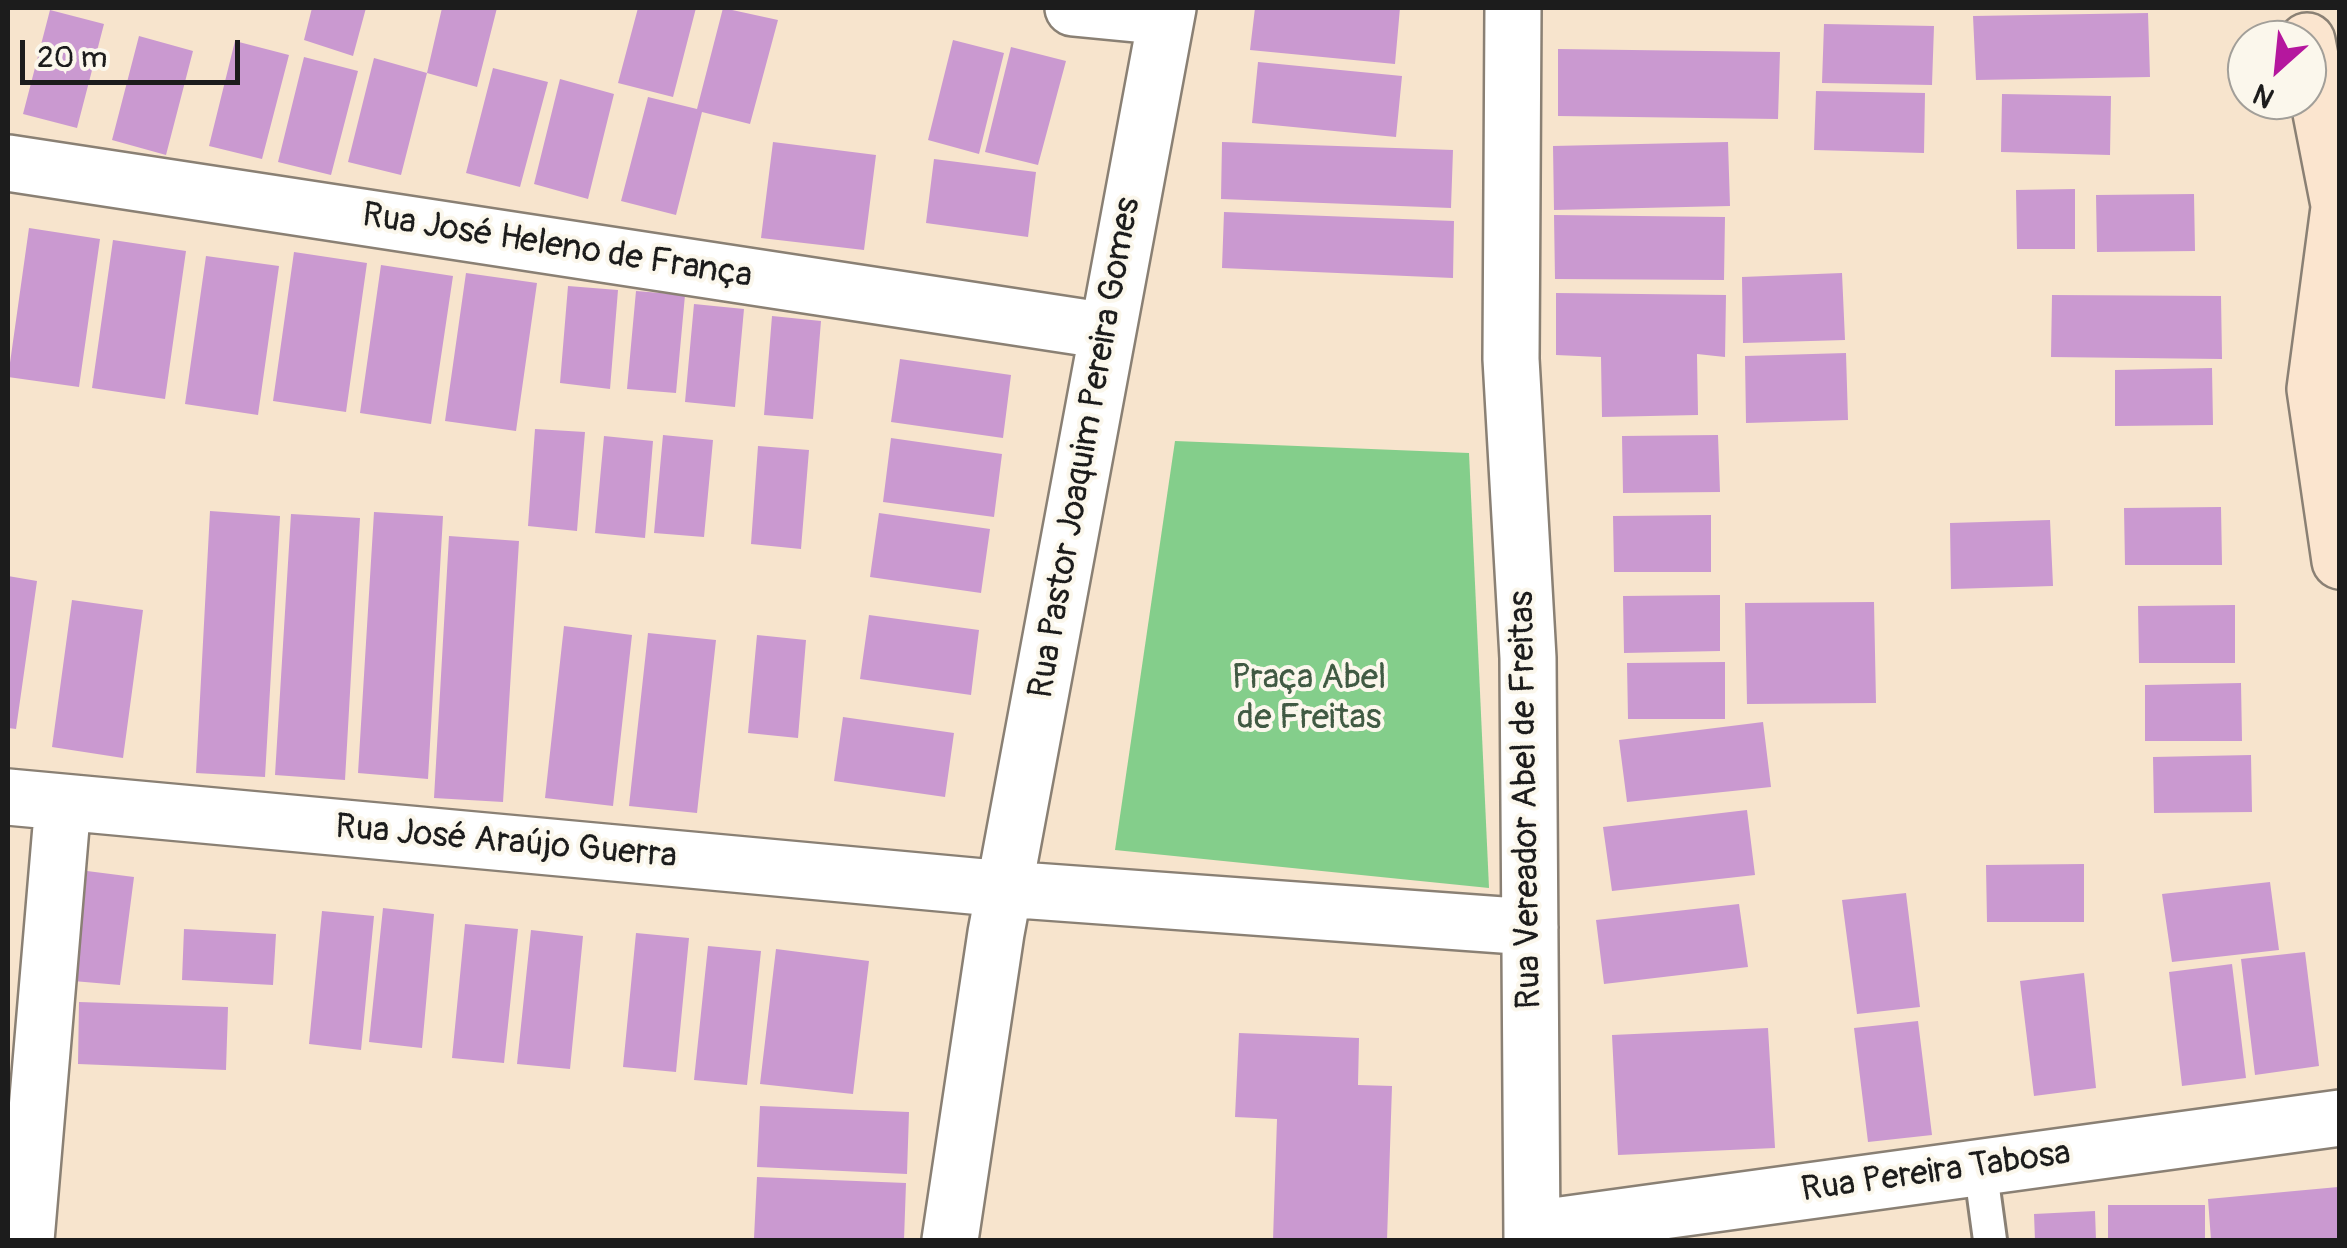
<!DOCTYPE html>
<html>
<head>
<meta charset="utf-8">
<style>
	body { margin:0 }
	#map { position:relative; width:2347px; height:1248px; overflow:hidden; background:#f7e4cd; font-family:Pangolin,sans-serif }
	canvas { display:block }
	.frame { position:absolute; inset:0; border:10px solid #1c1c1c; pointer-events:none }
	.north { position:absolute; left:2227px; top:20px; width:100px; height:100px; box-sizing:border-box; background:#fbf7ec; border:2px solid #a29f99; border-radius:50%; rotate:207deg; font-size:28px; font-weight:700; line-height:40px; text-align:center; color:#1c1c1c }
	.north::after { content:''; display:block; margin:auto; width:35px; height:45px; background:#b5179e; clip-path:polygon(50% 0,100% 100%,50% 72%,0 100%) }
	.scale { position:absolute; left:20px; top:40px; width:220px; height:45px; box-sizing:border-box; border:5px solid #1c1c1c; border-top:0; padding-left:12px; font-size:30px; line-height:35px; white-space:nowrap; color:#1c1c1c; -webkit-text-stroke:8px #fbf7ec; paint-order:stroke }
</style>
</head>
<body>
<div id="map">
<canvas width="2347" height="1248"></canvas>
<div class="frame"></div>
<div class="north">N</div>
<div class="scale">20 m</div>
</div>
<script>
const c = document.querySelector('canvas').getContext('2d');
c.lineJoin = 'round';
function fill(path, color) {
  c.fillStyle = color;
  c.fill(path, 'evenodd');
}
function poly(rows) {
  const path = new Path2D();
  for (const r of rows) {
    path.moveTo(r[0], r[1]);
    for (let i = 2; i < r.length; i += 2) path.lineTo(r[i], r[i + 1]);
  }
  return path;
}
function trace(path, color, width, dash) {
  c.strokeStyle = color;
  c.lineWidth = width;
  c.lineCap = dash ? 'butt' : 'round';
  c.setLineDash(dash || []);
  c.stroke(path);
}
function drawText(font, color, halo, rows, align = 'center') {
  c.font = font + ' Pangolin,sans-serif';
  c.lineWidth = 8;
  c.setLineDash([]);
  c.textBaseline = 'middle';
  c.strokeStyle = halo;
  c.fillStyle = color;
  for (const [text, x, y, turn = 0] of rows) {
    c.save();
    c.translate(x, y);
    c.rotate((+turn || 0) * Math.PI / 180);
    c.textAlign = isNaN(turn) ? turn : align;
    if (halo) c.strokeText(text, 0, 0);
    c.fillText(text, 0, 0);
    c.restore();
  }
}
const green = poly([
	[1175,441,1469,453,1489,888,1115,850]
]);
const building = poly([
	[312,8,366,8,353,56,304,40],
	[442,8,497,8,477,87,427,73,401,175,348,162,374,58,427,73],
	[638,8,696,8,673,97,618,83],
	[723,8,778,20,750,124,702,112,676,215,621,201,648,97,697,109],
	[1255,8,1400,8,1395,64,1250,50],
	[50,10,104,24,77,128,23,114],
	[2148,13,2150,77,1976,80,1973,16],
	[1824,24,1934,26,1932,85,1822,83],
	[139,36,193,51,166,155,112,140],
	[953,40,1004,53,979,154,928,140],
	[235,41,289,55,262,159,209,146],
	[1011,47,1066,61,1038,165,985,152],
	[1558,49,1780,52,1778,119,1558,116],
	[304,57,358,71,331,175,278,162],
	[1258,62,1402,76,1396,137,1252,123],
	[493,68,548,82,520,187,466,173],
	[560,79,614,94,588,199,534,184],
	[1816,91,1925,93,1924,153,1814,150],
	[2002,94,2111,96,2110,155,2001,152],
	[773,142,876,155,864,250,761,238],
	[1222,142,1453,150,1451,208,1221,199],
	[1728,142,1730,206,1554,210,1553,146],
	[934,159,1036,172,1028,237,926,223],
	[2075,189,2075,249,2017,249,2016,190],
	[2194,194,2195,251,2097,252,2096,195],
	[1224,212,1454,221,1453,278,1222,268],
	[1554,215,1725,217,1724,280,1555,279],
	[29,228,100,239,79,387,8,377],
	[113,240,186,251,165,399,92,388],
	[294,252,367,263,346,412,273,401],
	[206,256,279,266,258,415,185,404],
	[381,265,453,276,431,424,360,413],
	[466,273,537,283,516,431,445,421],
	[1842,273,1845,340,1743,343,1742,277],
	[568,286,618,290,610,389,560,383],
	[636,291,685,295,676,393,627,389],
	[1556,293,1726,295,1725,357,1697,354,1698,415,1602,417,1601,357,1556,355],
	[2052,295,2221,296,2222,359,2051,357],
	[694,304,744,309,735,407,685,402],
	[772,316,821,321,813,419,764,415],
	[1846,353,1848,420,1746,423,1745,356],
	[900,359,1011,375,1003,438,891,422],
	[2212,368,2213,425,2115,426,2115,370],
	[535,429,585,432,577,531,528,526],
	[663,435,713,440,704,537,654,533],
	[1718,435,1720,492,1623,493,1622,436],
	[604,436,653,441,645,538,595,533],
	[891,438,1002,454,994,517,883,502],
	[758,446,809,450,801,549,751,544],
	[2221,507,2222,565,2125,565,2124,508],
	[210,511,280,516,265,777,196,773],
	[374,512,443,516,428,779,358,773],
	[879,513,990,529,981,593,870,577],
	[291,514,360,518,345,780,275,775],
	[1711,515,1711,572,1614,572,1613,516],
	[2050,520,2053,586,1951,589,1950,523],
	[449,536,519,541,503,802,434,798],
	[8,576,37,581,16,729,8,728],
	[1720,595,1720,651,1624,653,1623,596],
	[72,600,143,610,123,758,52,747],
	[1874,602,1876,703,1747,704,1745,603],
	[2235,605,2235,663,2139,663,2138,606],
	[869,615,979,630,971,695,860,679],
	[564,626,632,635,613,806,545,798],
	[648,633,716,640,697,813,629,806],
	[757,635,806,640,798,738,748,733],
	[1725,662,1725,719,1628,719,1627,663],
	[2241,683,2242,741,2145,741,2145,685],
	[843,717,954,733,945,797,834,781],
	[1763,722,1771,787,1627,802,1619,740],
	[2251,755,2252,812,2154,813,2153,757],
	[1747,810,1755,875,1612,891,1603,827],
	[2084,864,2084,922,1987,922,1986,865],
	[87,871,134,877,120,985,73,981],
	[2270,882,2279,950,2172,962,2162,894],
	[1906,893,1920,1007,1857,1014,1842,900],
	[1739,904,1748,967,1604,984,1596,920],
	[383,908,434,914,422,1048,369,1042],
	[322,911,374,916,361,1050,309,1044],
	[465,924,518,929,504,1063,452,1058],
	[184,929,276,934,273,985,182,980],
	[531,930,583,936,570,1069,517,1064],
	[636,933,689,938,676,1072,623,1067],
	[708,946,761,951,747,1085,694,1080],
	[776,949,869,961,853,1094,760,1084],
	[2305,952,2319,1066,2255,1075,2241,959],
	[2232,964,2246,1078,2182,1086,2169,972],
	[2084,973,2096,1088,2034,1096,2020,981],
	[79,1002,228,1007,226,1070,78,1064],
	[1918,1021,1932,1135,1868,1142,1854,1028],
	[1768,1028,1775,1148,1618,1155,1612,1035],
	[1239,1033,1359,1038,1358,1085,1392,1086,1387,1240,1273,1240,1277,1119,1235,1117],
	[760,1106,909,1112,907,1174,757,1167],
	[757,1177,906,1183,904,1240,754,1238],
	[2338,1187,2340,1240,2211,1240,2208,1199],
	[2108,1205,2205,1205,2205,1240,2108,1240],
	[2095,1211,2096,1240,2035,1240,2034,1214]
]);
const service = poly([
	[1980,1166,1990,1240]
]);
const minor = poly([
	[1073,8,1166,17],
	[1513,8,1511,359,1528,658,1532,1240],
	[8,163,1107,331],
	[8,797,1005,889,1530,927],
	[1532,1229,2340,1118],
	[26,1240,63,803],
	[950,1240,996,933,1168,8]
]);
const secondary = poly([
	[2307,41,2340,210],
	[2339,208,2315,389,2340,561]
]);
const streetNames = [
	["Rua José Heleno de França",557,247,9],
	["Rua Pastor Joaquim Pereira Gomes",1086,448,-80],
	["Rua Vereador Abel de Freitas",1527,800,-91],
	["Rua José Araújo Guerra",506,843,5],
	["Rua Pereira Tabosa",1936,1173,-8]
];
const parkNames = [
	["Praça Abel",1309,679],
	["de Freitas",1309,719]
];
fill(green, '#84ce8b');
fill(building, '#ca99d0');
trace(service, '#8a8074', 38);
trace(minor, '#8a8074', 60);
trace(secondary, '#8a8074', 60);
trace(service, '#fff', 32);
trace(minor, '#fff', 55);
trace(secondary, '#fbe5cf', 55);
drawText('35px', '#1c1c1c', '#fbf7ec', streetNames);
drawText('35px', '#405a43', '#fbf7ec', parkNames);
</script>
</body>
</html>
